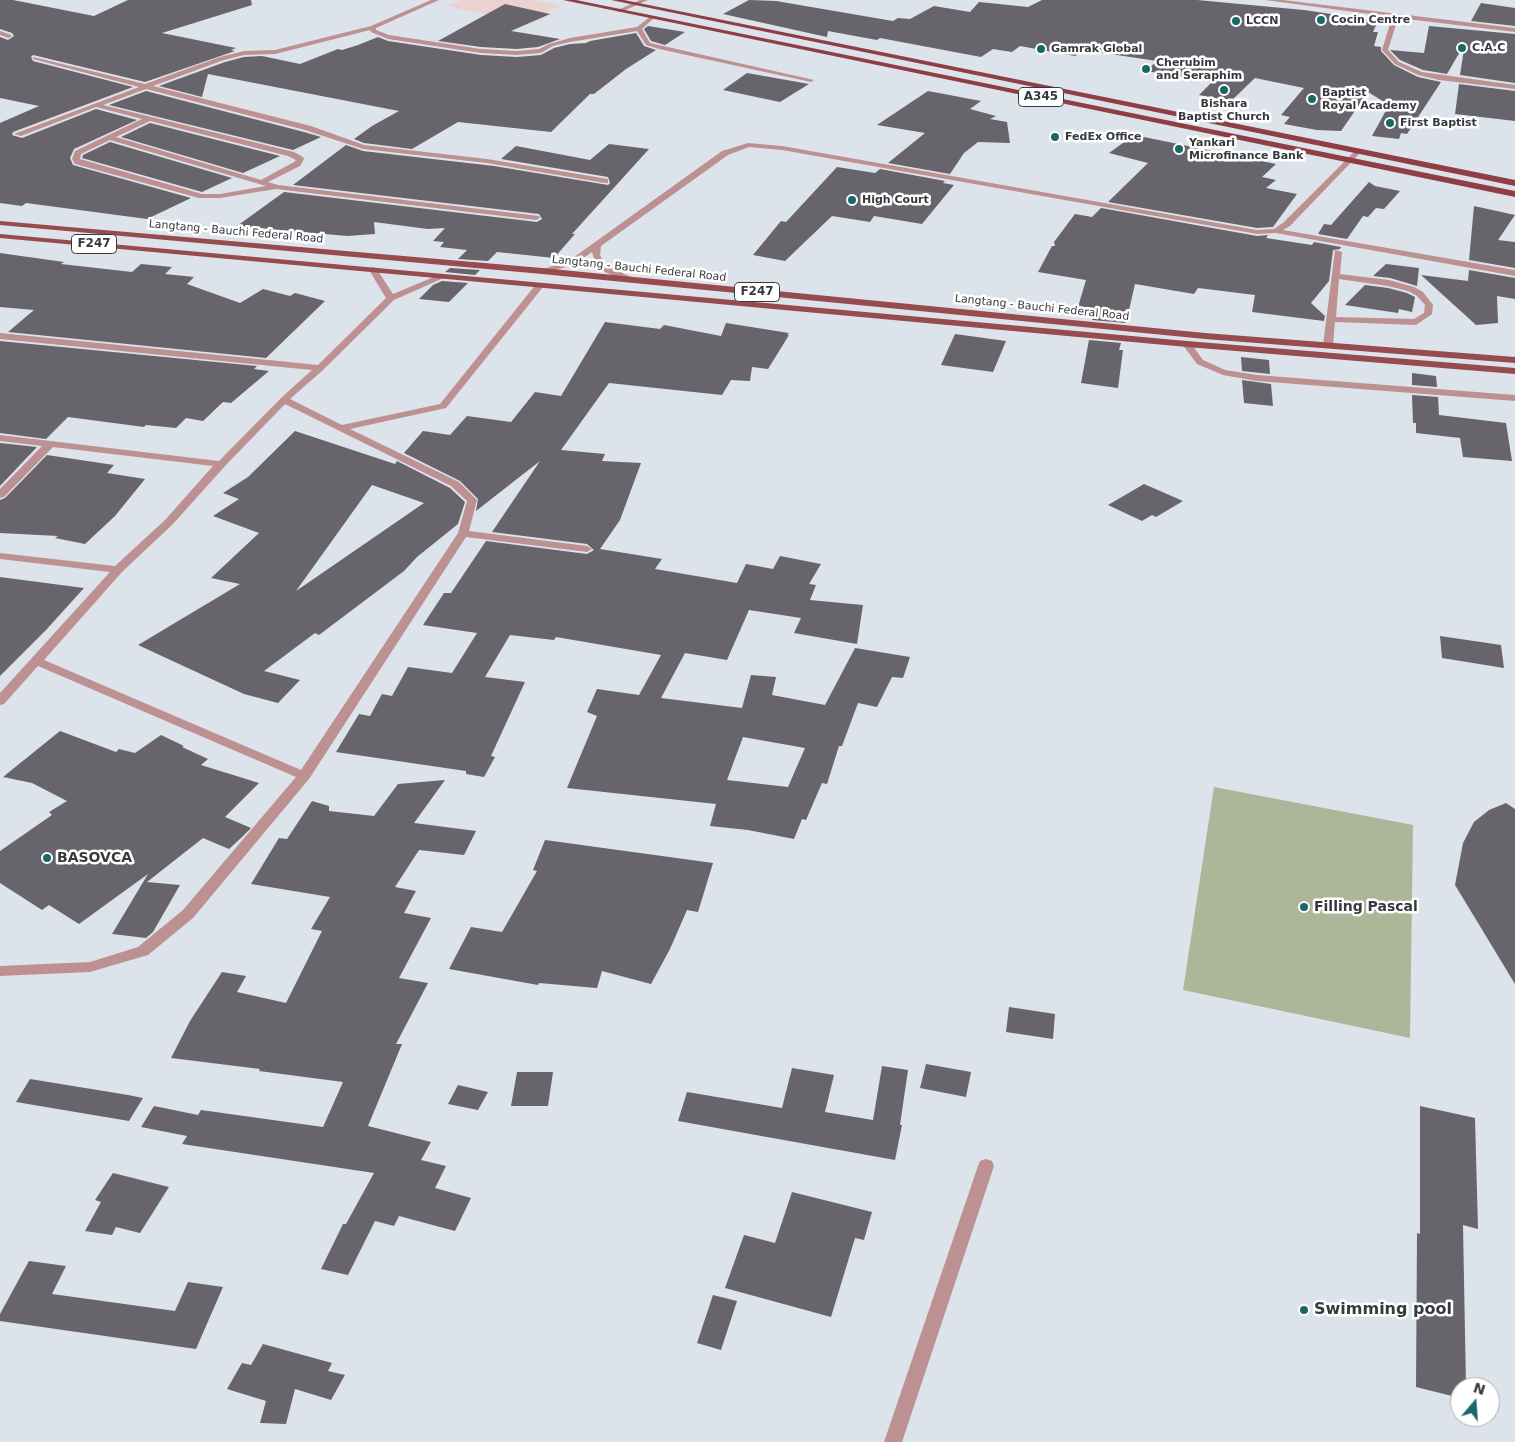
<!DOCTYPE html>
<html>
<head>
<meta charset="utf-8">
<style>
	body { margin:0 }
	#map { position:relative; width:1515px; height:1442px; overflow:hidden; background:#dce3ea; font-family:"DejaVu Sans",sans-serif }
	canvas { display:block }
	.north { position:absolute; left:1450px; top:1377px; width:50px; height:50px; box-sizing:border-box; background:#fff; border:1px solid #afb0b1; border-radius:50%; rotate:18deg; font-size:14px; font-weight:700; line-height:20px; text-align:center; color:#373a3d }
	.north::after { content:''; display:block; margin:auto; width:18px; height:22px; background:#196766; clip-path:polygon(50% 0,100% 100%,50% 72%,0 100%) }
</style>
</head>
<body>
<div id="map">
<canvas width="1515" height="1442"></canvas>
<div class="north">N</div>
</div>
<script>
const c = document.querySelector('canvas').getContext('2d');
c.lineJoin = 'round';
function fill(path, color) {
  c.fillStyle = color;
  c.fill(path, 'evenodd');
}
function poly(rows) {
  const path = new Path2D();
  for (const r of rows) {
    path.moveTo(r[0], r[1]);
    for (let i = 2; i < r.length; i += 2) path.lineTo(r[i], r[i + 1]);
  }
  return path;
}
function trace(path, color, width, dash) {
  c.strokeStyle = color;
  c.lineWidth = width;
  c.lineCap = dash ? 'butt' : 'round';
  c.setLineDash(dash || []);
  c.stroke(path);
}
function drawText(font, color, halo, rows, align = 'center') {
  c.font = font + ' "DejaVu Sans",sans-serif';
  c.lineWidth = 5;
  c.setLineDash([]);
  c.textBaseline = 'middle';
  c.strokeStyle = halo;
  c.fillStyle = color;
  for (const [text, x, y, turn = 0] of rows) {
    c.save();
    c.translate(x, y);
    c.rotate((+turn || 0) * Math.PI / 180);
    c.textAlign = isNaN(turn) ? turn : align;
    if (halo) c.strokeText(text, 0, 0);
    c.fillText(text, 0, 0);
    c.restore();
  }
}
const medical = poly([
	[461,0,534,0,561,6,547,12,553,14,530,24,447,6]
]);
const green = poly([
	[1214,787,1413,825,1410,1038,1183,990]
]);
const building = poly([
	[0,0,13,0,94,16,128,0,251,0,252,5,162,33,236,48,231,50,235,51,145,82,33,55,31,57,33,61,133,87,13,132,12,135,22,138,96,109,137,120,74,149,70,158,73,165,191,198,147,219,26,203,22,206,0,203,0,123,39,106,0,98,0,37,8,40,14,36,12,33,0,29],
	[749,0,776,1,893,21,898,18,910,19,934,6,970,12,979,2,1028,7,1042,0,1197,0,1304,10,1378,21,1373,32,1378,32,1374,46,1381,47,1381,51,1394,65,1418,77,1441,82,1407,134,1401,133,1399,139,1372,136,1389,105,1368,92,1341,131,1317,130,1284,124,1290,117,1281,115,1304,88,1255,78,1231,101,1199,95,1212,82,1146,71,1157,61,1084,50,1075,56,1020,46,1012,52,993,49,981,57,880,38,877,40,828,31,827,37,723,14],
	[1481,3,1515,8,1515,26,1471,21],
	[505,4,550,14,511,31,560,39,538,47,517,49,481,47,438,41],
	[648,26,685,32,665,45,651,41,644,29],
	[1429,26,1515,34,1515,83,1460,75,1465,43,1447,74,1423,70,1400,60,1390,50,1424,53],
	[636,33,644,46,656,50,626,69,594,94,590,94,551,132,458,122,412,149,364,143,354,139,372,126,399,111,208,74,202,97,159,86,225,62,244,57,262,56,300,64,338,49,342,50,358,45,378,37,388,41,481,55,517,57,541,55,554,48,570,44,586,43,590,41],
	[747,73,809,84,780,102,723,90],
	[1459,84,1515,91,1515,121,1455,114],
	[146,91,304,132,321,137,293,150,109,105],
	[928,91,981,101,970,109,996,116,990,119,1007,122,1010,143,978,142,964,153,950,174,888,163,925,133,877,125],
	[150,123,280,156,243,173,121,137],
	[1134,135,1276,164,1262,177,1276,180,1266,188,1297,194,1273,227,1257,228,1108,202,1148,163,1109,153],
	[110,142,232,178,202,192,82,158,83,155],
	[609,144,649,149,572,234,575,234,554,258,497,252,488,261,458,259,467,250,440,247,444,242,433,241,445,228,428,229,374,222,375,234,347,236,237,226,284,192,537,222,542,219,539,214,293,185,346,145,363,151,494,166,608,185,610,183,608,177,501,159,516,146,590,160],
	[837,167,875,173,880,169,945,181,943,183,954,185,922,224,874,216,870,222,832,216,785,261,753,255,781,221,786,222],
	[1369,182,1375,186,1400,191,1384,209,1376,208,1368,217,1363,216,1347,239,1318,234,1324,224,1331,225],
	[1474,206,1515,215,1498,240,1515,242,1515,268,1469,260],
	[1101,208,1257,236,1268,235,1266,238,1312,245,1314,242,1341,247,1340,249,1333,250,1329,281,1311,303,1325,316,1324,321,1252,312,1255,295,1198,288,1194,294,1135,284,1126,323,1092,320,1094,309,1078,307,1086,280,1038,272,1052,246,1055,246,1054,242,1075,214,1092,217],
	[0,253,64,262,61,264,132,272,141,264,172,267,165,274,194,277,187,284,240,303,263,289,290,296,295,293,325,301,266,358,8,332,34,310,0,307],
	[1386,264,1419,268,1417,286,1390,278,1373,276],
	[450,268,480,270,475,275,445,272],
	[1469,270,1515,278,1515,299,1497,296,1498,323,1476,325,1421,275,1468,281],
	[442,281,468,283,449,302,419,299,433,285],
	[1365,285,1388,288,1407,293,1415,297,1412,312,1399,309,1398,313,1345,305],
	[605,322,660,329,664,325,721,336,726,323,789,333,787,335,789,335,768,369,752,367,750,381,731,380,722,395,609,383,561,450,605,454,602,461,641,463,620,520,600,549,662,559,655,569,737,583,746,564,773,569,780,556,821,564,809,584,816,585,810,600,863,605,857,644,794,633,801,618,749,610,727,660,685,653,661,698,742,708,751,675,776,677,772,695,825,705,855,648,910,657,903,678,892,677,877,707,858,703,842,746,839,746,827,784,822,783,806,820,802,819,794,839,748,830,710,826,716,804,567,788,597,716,587,712,597,689,639,695,661,655,556,637,554,640,510,635,485,677,525,682,491,756,495,757,484,777,466,774,466,771,336,752,359,714,370,716,382,694,392,696,408,667,452,673,477,633,423,625,444,593,451,593,486,541,587,554,594,550,587,544,492,532,540,461,476,511,478,499,460,481,404,453,423,431,450,435,467,416,511,422,535,392,561,396],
	[743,737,805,748,788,787,727,780],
	[955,334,1006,341,993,372,941,365],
	[1089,340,1121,343,1119,350,1123,350,1118,388,1081,383],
	[0,341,257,366,254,369,269,371,231,403,223,402,203,421,186,418,176,428,146,425,144,427,68,417,46,439,0,433],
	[1241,357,1269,360,1270,374,1242,371],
	[1412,373,1436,376,1437,387,1412,385],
	[1242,380,1271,384,1273,406,1244,403],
	[1412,395,1438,397,1439,415,1506,423,1512,461,1463,457,1460,438,1416,433,1416,423,1413,423],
	[295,431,395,464,397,461,450,488,465,502,458,524,417,557,404,571,319,635,315,633,264,671,300,680,278,703,244,694,138,645,240,584,211,578,259,533,213,516,239,499,223,493,248,477],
	[372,485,424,503,296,591],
	[0,443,37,447,0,486],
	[47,455,114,465,107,473,145,479,115,516,85,544,55,538,58,536,0,533,0,500,5,498],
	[1144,484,1183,501,1156,517,1152,515,1142,521,1108,505],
	[0,577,84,588,46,630,0,676],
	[1440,636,1501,645,1504,668,1442,658],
	[60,731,116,752,119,749,135,753,161,735,184,746,182,747,208,759,201,765,259,783,225,817,251,828,241,838,229,849,203,838,147,882,180,885,153,932,146,938,112,934,148,874,79,924,49,905,42,910,0,883,0,851,52,815,49,812,67,801,32,783,3,777],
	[445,780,414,823,476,831,464,855,419,850,395,887,416,891,404,913,431,918,399,978,428,983,396,1044,402,1044,368,1126,431,1142,421,1160,446,1166,435,1188,471,1198,455,1231,399,1216,394,1226,375,1221,348,1275,321,1269,343,1224,346,1224,374,1173,182,1144,187,1136,141,1127,154,1106,198,1115,201,1110,323,1127,343,1082,259,1071,260,1069,171,1058,190,1021,222,972,246,976,237,992,286,1003,322,931,311,929,330,897,251,884,279,838,287,839,312,801,329,806,329,811,374,816,398,784],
	[1506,803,1515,809,1515,984,1455,885,1463,843,1474,822,1489,810],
	[545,840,713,863,698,912,687,910,670,949,651,984,602,971,597,988,539,983,538,985,449,969,471,927,502,932,537,871,533,870],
	[1009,1007,1055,1014,1053,1039,1006,1032],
	[926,1064,971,1072,966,1097,920,1088],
	[882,1066,908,1070,900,1125,902,1125,895,1160,678,1121,687,1092,782,1108,792,1068,834,1075,825,1112,873,1120],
	[517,1072,553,1072,548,1106,511,1106],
	[30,1079,128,1095,143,1098,129,1121,16,1102],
	[458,1085,488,1092,478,1110,448,1104],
	[1420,1106,1475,1118,1478,1229,1463,1225,1466,1387,1460,1387,1460,1398,1416,1387,1417,1233,1420,1234],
	[113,1173,169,1187,140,1233,116,1227,112,1235,85,1231,101,1202,95,1200],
	[792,1192,872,1212,864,1240,855,1238,831,1317,725,1288,744,1235,775,1243],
	[29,1261,66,1266,52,1294,175,1311,188,1282,223,1287,196,1349,0,1321,0,1314],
	[713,1295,737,1301,721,1350,697,1343],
	[263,1344,332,1363,328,1371,345,1375,331,1400,295,1389,286,1424,260,1423,266,1401,227,1389,242,1363,251,1365]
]);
const service = poly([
	[1335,250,1342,252,1340,274,1389,280,1414,287,1423,292,1433,305,1432,314,1416,325,1335,322,1333,345,1331,347,1325,347,1323,345,1335,250],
	[1339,279,1388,286,1408,291,1417,296,1425,305,1424,313,1414,319,1336,317,1339,279],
	[1187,341,1190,342,1203,360,1225,370,1257,375,1515,395,1515,401,1257,381,1223,375,1197,364,1182,344,1187,341],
	[986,1159,992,1161,994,1166,902,1442,884,1442,978,1166,980,1161,986,1159]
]);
const minor = poly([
	[431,0,439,0,376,28,376,30,389,35,481,49,517,51,539,49,549,44,570,38,637,27,651,16,654,18,642,29,650,43,814,80,811,82,659,49,646,45,637,31,570,42,553,46,541,53,517,55,481,53,388,39,371,32,370,30,275,54,244,55,224,60,153,86,311,126,364,145,487,159,608,179,608,183,605,183,487,163,363,149,305,130,146,89,103,105,294,152,303,157,304,159,300,166,268,182,278,185,539,216,540,218,536,220,276,189,220,198,199,198,75,164,72,159,75,151,142,119,96,107,21,136,14,134,139,87,33,59,33,57,145,84,220,57,244,51,275,50,371,26,431,0],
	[150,121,288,156,296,160,294,162,261,180,116,137,150,121],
	[110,140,266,186,220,194,202,194,80,159,81,154,110,140],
	[640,0,648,0,621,12,616,11,640,0],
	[1265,0,1283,0,1515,28,1515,32,1398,18,1388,50,1399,62,1422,72,1515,85,1515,89,1439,80,1418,75,1395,64,1382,50,1392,17,1265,0],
	[0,31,11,35,12,36,9,38,0,35,0,31],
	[748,143,782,146,1257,230,1274,229,1284,222,1357,149,1361,151,1360,153,1290,226,1283,230,1515,270,1515,276,1276,233,1257,234,782,150,749,147,728,155,601,246,600,255,603,261,611,268,631,277,631,281,625,281,605,272,595,262,592,252,573,265,542,274,538,271,567,261,577,255,722,151,748,143],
	[373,267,376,268,393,294,441,274,448,276,394,300,323,370,290,399,342,425,440,404,537,283,543,283,543,287,446,408,350,429,459,482,477,500,469,531,587,546,592,549,587,552,466,537,309,779,193,918,148,955,90,972,0,976,0,966,90,962,138,947,183,910,296,777,38,666,4,704,0,705,0,693,110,572,0,559,0,553,115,566,165,520,213,466,53,447,4,497,0,498,0,489,42,446,0,441,0,435,219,461,281,398,312,370,0,339,0,333,318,365,386,298,369,270,373,267],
	[285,404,451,486,467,501,458,533,301,770,44,660,122,572,173,524,225,466,285,404]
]);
const primary = poly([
	[0,221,542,268,1205,333,1515,357,1515,363,1205,339,542,274,0,225,0,221],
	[0,234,1187,341,1515,368,1515,374,1187,347,0,238,0,234]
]);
const trunk = poly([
	[563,0,576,0,1515,191,1515,197,563,0],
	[611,0,624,0,1515,180,1515,186,611,0]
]);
const markers = [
	[1321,20,5,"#196766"],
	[1236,21,5,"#196766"],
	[1462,48,5,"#196766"],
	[1041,49,5,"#196766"],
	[1146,69,5,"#196766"],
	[1224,90,5,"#196766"],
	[1312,99,5,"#196766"],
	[1390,123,5,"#196766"],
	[1055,137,5,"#196766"],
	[1179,149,5,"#196766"],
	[852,200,5,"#196766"],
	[47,858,5,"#196766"],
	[1304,907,5,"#196766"],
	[1304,1310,5,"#196766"]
];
const farPoinames = [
	["Cocin Centre",1331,20],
	["LCCN",1246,21],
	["C.A.C",1472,48],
	["Gamrak Global",1051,49],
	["Cherubim",1156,63],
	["and Seraphim",1156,76],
	["Baptist",1322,93],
	["Royal Academy",1322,106],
	["Bishara",1224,104,"center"],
	["Baptist Church",1224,117,"center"],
	["First Baptist",1400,123],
	["FedEx Office",1065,137],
	["Yankari",1189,143],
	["Microfinance Bank",1189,156],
	["High Court",862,200]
];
const farStreetnames = [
	["Langtang - Bauchi Federal Road",236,232,5],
	["Langtang - Bauchi Federal Road",639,269,6],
	["Langtang - Bauchi Federal Road",1042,308,6]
];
const shields = [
	[1041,97,45],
	[94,244,45],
	[757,292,45]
];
const shieldNames = [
	["A345",1041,97],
	["F247",94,244],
	["F247",757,292]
];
const poiNames = [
	["BASOVCA",57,858],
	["Filling Pascal",1314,907]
];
const nearPoinames = [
	["Swimming pool",1314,1310]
];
fill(medical, '#ecd1d1');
fill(green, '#aeb69a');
fill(building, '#68646b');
fill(service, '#bd9191');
fill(minor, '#bd9191');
fill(primary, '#964b4f');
fill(trunk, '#8e3e44');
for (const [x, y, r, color] of markers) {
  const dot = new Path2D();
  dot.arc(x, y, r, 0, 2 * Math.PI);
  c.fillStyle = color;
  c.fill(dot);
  trace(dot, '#fff', 2);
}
drawText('bold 11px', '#373a3d', '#fff', farPoinames, 'left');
drawText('11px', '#373a3d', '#fff', farStreetnames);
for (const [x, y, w] of shields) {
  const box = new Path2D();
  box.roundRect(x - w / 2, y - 9.5, w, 19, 4);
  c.fillStyle = '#fff';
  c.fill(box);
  trace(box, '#373a3d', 1);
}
drawText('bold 12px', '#373a3d', null, shieldNames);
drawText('bold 14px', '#373a3d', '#fff', poiNames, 'left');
drawText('bold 16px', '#373a3d', '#fff', nearPoinames, 'left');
</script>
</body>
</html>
